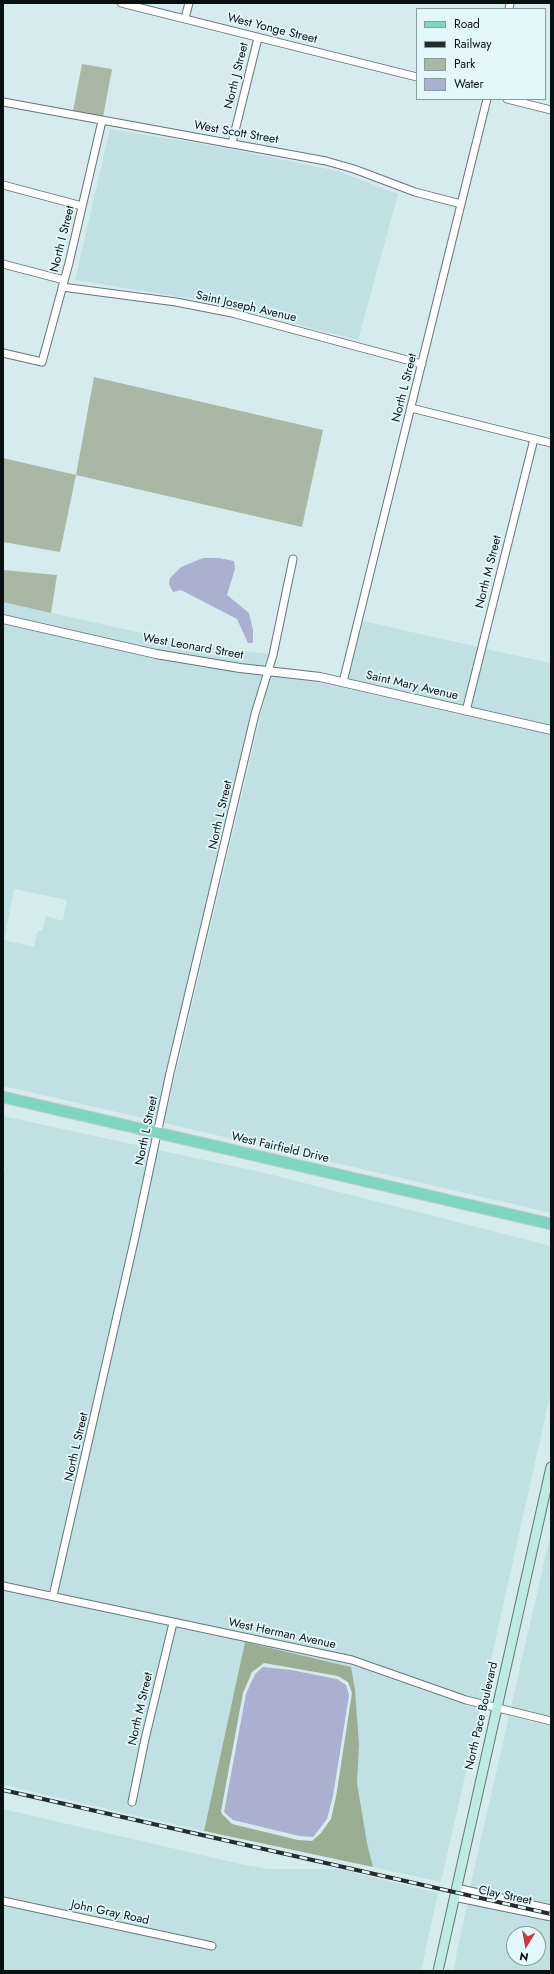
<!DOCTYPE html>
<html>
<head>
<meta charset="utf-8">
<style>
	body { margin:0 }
	#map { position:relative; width:554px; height:1974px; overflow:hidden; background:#d6ebee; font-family:Jost,sans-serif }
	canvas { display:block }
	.frame { position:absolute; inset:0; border:4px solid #091011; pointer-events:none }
	.legend { position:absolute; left:416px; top:8px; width:130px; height:92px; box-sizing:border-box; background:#e3f8fb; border:1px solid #8c9b9d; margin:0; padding:5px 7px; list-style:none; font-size:12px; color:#091011 }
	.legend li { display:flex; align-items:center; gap:8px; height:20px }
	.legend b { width:20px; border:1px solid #8c9b9d }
	.north { position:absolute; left:506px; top:1926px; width:40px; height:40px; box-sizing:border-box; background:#e3f8fb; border:1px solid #8c9b9d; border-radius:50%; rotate:191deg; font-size:11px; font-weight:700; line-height:16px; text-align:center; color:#091011 }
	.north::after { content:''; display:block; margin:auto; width:14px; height:18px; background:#c93946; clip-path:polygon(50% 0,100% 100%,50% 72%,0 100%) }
</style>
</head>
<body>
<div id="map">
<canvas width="554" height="1974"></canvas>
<div class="frame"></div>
<ul class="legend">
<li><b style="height:5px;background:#7ed6c2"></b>Road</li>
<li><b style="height:5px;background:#242d2e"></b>Railway</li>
<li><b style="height:11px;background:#a9b8a4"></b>Park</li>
<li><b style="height:11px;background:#aab0d0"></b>Water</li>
</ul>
<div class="north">N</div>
</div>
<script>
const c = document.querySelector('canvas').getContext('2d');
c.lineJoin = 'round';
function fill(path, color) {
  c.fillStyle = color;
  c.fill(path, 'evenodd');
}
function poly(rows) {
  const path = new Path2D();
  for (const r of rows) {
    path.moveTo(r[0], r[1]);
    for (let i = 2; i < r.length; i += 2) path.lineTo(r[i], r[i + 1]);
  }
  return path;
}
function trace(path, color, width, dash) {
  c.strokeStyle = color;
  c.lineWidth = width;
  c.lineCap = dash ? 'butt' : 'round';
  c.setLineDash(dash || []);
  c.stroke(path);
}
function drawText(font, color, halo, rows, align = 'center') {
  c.font = font + ' Jost,sans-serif';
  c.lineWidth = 3.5;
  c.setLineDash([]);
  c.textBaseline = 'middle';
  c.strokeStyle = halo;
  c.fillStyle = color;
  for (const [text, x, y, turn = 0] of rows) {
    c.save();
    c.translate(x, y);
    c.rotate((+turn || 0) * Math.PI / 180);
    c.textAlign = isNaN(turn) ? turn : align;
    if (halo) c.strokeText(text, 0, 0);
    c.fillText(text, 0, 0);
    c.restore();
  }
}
const built = poly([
	[110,129,220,147,338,171,398,194,358,340,206,301,75,280],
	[3,602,191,644,269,654,264,666,157,650,3,614],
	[363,621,478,647,463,706,348,679],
	[3,623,155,659,262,675,167,1067,156,1121,3,1086],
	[14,889,67,900,63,921,46,916,42,931,38,930,34,947,4,940],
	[486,649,551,663,551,725,471,708],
	[270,676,317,682,551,735,551,1213,164,1123],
	[3,1116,150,1148,51,1591,3,1581,3,1179,5,1168,3,1168],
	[158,1150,261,1172,551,1246,551,1391,482,1700,458,1693,353,1656,58,1593],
	[551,1532,551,1717,511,1707],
	[3,1591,168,1626,141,1738,128,1806,135,1807,149,1740,176,1628,245,1642,204,1831,3,1785],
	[250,1643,351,1665,456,1702,480,1709,441,1882,373,1867,367,1843,357,1783,359,1744,355,1689,351,1667],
	[509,1716,551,1726,551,1904,470,1887],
	[3,1809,245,1865,269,1869,339,1869,438,1893,421,1971,3,1971,3,1906,214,1951,216,1942,3,1896],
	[467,1904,551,1922,551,1963,549,1971,453,1971],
	[514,1934,538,1934,538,1958,514,1958]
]);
const green = poly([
	[82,64,112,69,103,117,73,111],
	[94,377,323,430,302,527,76,475,60,552,3,542,3,458,76,475],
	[3,570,57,575,51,613,3,602]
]);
const forest = poly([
	[245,1642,351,1667,355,1689,359,1744,357,1783,367,1843,373,1867,204,1831],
	[264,1663,338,1676,348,1682,352,1693,336,1797,331,1819,321,1833,312,1841,298,1840,232,1824,222,1814,221,1811,243,1693,252,1672]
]);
const water = poly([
	[203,558,219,558,234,561,235,569,227,595,249,613,253,630,253,643,248,643,237,619,181,590,173,592,169,584,170,578,181,567],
	[263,1667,291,1670,337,1679,346,1685,349,1695,333,1796,327,1819,313,1837,299,1836,233,1820,224,1812,246,1694,255,1674]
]);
const minor = poly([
	[121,3,417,77],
	[509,9,510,3],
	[185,18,189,3],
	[507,99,551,110],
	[3,102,326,161,354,169,415,192,461,204],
	[232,143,258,38],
	[3,185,82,206],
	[3,264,64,280],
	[62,287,176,302,232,313,422,364],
	[3,353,42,362,69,263,102,121],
	[411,408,551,443],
	[343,682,487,99],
	[466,711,534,439],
	[3,1586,352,1660,466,1700,551,1721],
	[53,1596,135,1237,170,1073,255,714,273,655,293,559],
	[132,1802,145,1739,173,1623],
	[456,1888,551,1909],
	[454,1897,551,1917],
	[3,1901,212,1946]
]);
const tertiary = poly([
	[3,619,156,654,240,668,320,677,551,730]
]);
const secondary = poly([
	[438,1971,551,1467]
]);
const primary = poly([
	[3,1097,551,1224]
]);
const rail = poly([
	[3,1790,551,1914]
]);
const streetNames = [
	["West Yonge Street",272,29,14],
	["North J Street",237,76,-76],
	["West Scott Street",236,133,10],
	["North I Street",63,239,-76],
	["Saint Joseph Avenue",246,307,13],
	["North L Street",405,388,-76],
	["North M Street",489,572,-76],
	["West Leonard Street",193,647,10],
	["Saint Mary Avenue",412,686,13],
	["North L Street",221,815,-77],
	["North L Street",147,1131,-78],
	["West Fairfield Drive",280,1148,13],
	["North L Street",77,1447,-77],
	["West Herman Avenue",282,1634,12],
	["North M Street",141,1709,-77],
	["North Pace Boulevard",482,1716,-77],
	["Clay Street",505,1896,12],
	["John Gray Road",110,1913,12]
];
fill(built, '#c1e0e4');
fill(green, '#a9b8a4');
fill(forest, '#99ae92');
fill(water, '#aab0d0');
trace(minor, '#637678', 9);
trace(tertiary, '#637678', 10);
trace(secondary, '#637678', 11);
trace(primary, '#c9cacb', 13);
trace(minor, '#fff', 7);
trace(tertiary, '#fff', 8);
trace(secondary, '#beebe1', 9);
trace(primary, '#7ed6c2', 11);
trace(rail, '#242d2e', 4);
trace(rail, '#e3f8fb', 2.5, [8]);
drawText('12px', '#091011', '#e3f8fb', streetNames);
</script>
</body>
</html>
